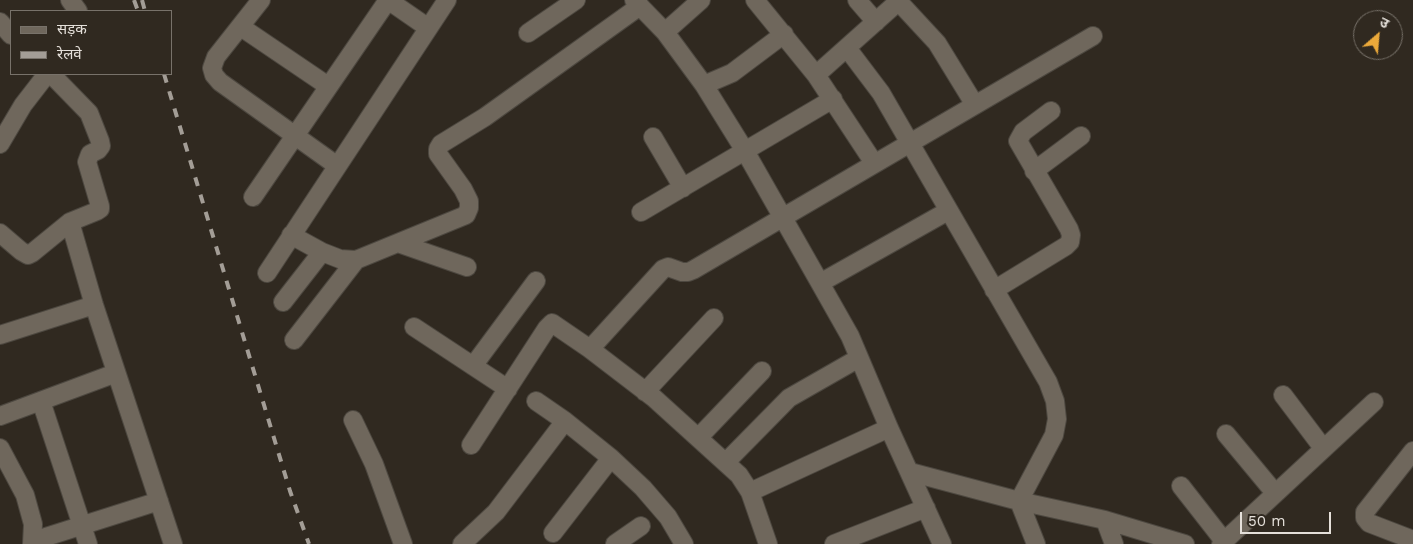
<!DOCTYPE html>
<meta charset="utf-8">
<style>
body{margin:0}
#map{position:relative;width:1413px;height:544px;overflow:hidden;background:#302920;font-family:"Work Sans","Noto Sans Devanagari",sans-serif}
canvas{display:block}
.legend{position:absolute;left:10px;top:10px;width:162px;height:65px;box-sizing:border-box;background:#302920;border:1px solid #78726a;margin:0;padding:6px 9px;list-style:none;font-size:15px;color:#e5e0da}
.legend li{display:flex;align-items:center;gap:10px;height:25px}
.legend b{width:25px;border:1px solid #78726a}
.north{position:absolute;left:1353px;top:10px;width:50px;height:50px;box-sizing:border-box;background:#302920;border:1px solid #78726a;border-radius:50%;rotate:27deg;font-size:14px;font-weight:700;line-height:20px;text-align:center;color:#e5e0da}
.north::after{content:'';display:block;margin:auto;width:18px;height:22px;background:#eba93a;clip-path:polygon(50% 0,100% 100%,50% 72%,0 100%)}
.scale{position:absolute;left:1240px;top:512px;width:91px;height:22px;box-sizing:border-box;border:2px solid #e5e0da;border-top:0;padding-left:6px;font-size:15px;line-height:18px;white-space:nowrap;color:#e5e0da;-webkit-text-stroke:4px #302920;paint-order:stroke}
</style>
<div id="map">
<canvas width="1413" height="544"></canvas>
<ul class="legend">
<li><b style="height:6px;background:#6f675c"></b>सड़क</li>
<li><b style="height:6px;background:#a39d96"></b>रेलवे</li>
</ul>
<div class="north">उ</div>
<div class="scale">50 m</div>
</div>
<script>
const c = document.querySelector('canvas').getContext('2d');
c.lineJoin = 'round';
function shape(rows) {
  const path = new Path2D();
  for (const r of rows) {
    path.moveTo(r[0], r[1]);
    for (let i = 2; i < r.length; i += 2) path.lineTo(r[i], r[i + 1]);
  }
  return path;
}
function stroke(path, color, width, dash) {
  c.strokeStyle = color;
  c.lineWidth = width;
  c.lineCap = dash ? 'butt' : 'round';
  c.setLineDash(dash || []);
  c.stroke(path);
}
const minor = shape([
 [70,0,78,11],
 [261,0,216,57,212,68,214,75,220,82,336,165],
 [388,0,427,27],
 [634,0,665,32,704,85,745,151,820,283,850,336,889,428,942,544],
 [755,0,816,75,874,163],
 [857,0,876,22],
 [898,1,937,43,975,105],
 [0,22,11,35],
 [241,27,328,86],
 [665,32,701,0],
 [528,33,576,0],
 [847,48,881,93,1048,382,1055,401,1057,419,1054,435,1019,501,1036,544],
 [816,75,900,0],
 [704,85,732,73,784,34],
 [653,137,683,188],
 [0,144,23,105,47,74],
 [1034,171,1081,136],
 [253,197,388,0],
 [641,212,833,99],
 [70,222,94,305,173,544],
 [0,233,21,251,28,255,32,253,70,222,97,211,100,209,100,206,87,162,90,154,98,150,101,146,100,141,89,113,51,74],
 [291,235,322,252,340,259,356,260,466,215,469,208,469,201,463,189,438,154,438,149,441,144,485,117,640,6],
 [398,243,467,267],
 [267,273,447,0],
 [820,283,948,211],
 [994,290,1066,246,1070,242,1071,235,1069,229,1018,141,1023,132,1051,111],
 [283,302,322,252],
 [414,327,508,389],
 [0,335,94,305],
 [294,340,356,260],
 [590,349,663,269,668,267,682,272,688,272,693,270,1093,36],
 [473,366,536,281],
 [645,392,714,318],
 [1283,395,1323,448],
 [41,401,88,544],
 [536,401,565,421,611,458,643,488,668,517,684,544],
 [0,416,116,373],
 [353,420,374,464,403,544],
 [1226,434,1275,493],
 [698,438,762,371],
 [471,445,547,328,552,323,590,349,654,398,739,475,750,492,768,544],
 [0,448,25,495,33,524,32,544],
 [1413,451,1365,512,1365,518,1369,523,1413,540],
 [726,462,789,398,859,358],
 [910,472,1019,501,1105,520,1185,544],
 [1181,486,1224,541],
 [750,492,889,428],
 [1105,520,1114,544],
 [553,533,611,458],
 [33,541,159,501],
 [462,544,496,512,565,421],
 [615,544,641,526],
 [834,544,926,508],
 [1221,544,1374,402]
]);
const rail = shape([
 [134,0,138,11],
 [142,0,145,11],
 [164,74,290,491,309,544]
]);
stroke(minor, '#4d4840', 20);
stroke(minor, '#6f675c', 18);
stroke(rail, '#a39d96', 4, [9, 9]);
</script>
